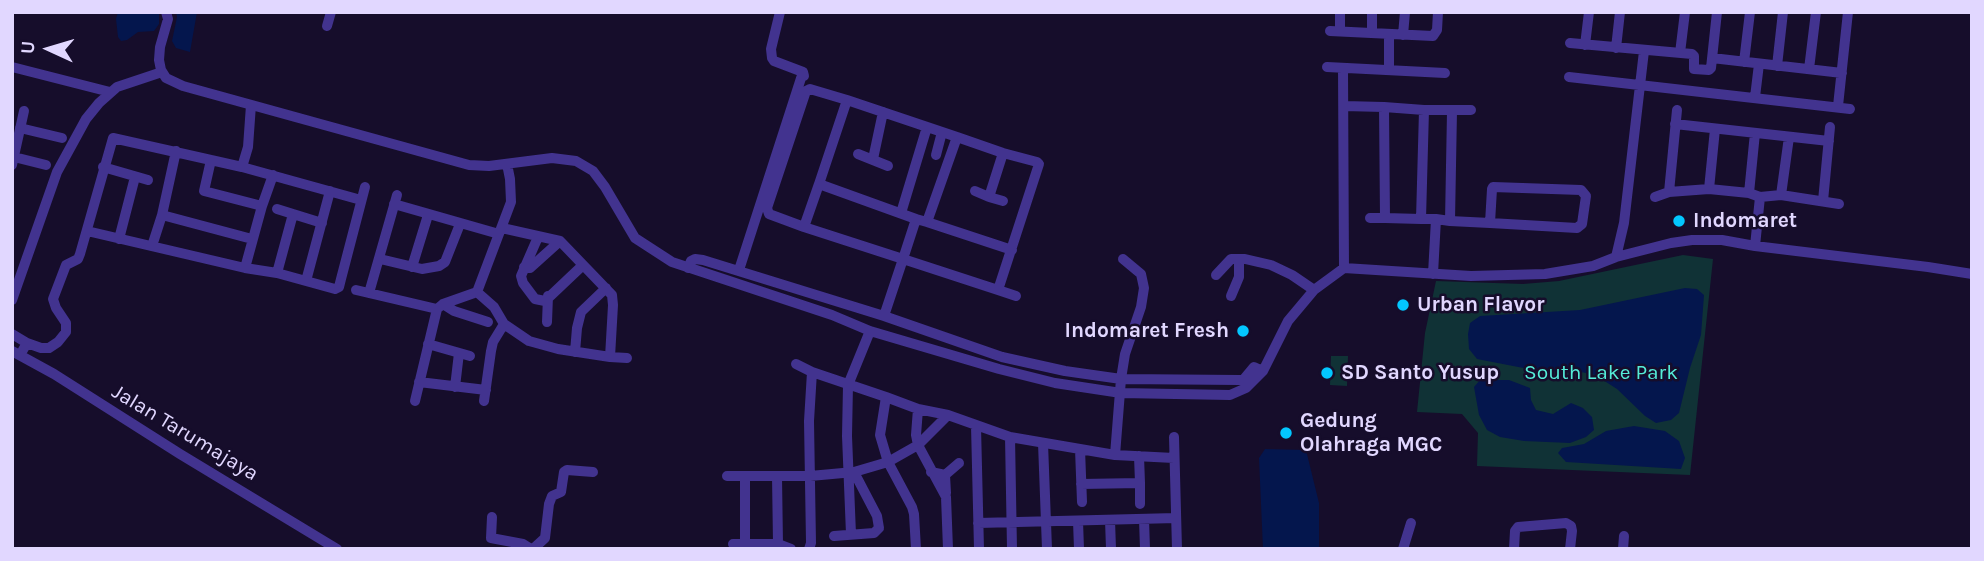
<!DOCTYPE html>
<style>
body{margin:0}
#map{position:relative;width:1984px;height:561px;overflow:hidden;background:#160d2b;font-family:Karla,sans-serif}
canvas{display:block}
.frame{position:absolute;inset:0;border:14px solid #e1d7ff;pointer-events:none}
.north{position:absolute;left:14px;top:14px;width:70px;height:70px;-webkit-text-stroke:5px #160d2b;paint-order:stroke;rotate:274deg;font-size:19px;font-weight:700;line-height:28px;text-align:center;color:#e1d7ff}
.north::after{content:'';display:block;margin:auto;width:24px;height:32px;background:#e1d7ff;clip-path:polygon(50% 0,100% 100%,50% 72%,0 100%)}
</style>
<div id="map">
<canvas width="1984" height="561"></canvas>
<div class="frame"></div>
<div class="north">U</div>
</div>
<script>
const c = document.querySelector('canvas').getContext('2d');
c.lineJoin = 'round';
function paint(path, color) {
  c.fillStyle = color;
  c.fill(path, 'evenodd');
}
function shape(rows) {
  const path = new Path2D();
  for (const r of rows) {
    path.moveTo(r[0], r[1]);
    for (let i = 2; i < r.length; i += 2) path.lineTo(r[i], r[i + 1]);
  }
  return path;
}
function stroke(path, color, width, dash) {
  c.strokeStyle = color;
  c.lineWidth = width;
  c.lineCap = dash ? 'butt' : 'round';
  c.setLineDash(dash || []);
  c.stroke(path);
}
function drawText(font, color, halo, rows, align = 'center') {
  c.font = font + ' Karla,sans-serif';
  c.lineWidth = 5;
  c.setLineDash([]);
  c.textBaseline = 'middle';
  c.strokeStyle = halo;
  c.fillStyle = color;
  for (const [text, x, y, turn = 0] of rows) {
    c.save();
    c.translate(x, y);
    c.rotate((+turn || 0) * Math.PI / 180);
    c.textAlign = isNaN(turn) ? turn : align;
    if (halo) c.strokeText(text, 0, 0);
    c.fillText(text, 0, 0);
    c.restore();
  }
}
const green = shape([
 [1683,255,1713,259,1690,475,1477,466,1478,433,1462,414,1417,412,1425,333,1436,281,1523,284,1559,281],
 [1331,356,1348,356,1347,386,1330,385]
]);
const water = shape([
 [118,12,159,12,159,24,154,31,138,32,127,40,121,41,118,37,116,19],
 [176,12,197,12,190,52,176,48,172,41,177,17],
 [1685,288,1697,289,1704,295,1701,335,1690,368,1679,413,1671,420,1656,423,1645,416,1617,389,1595,375,1572,370,1544,372,1477,359,1469,349,1468,334,1470,323,1480,316,1580,310],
 [1480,380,1509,380,1530,388,1531,400,1536,410,1553,414,1571,403,1583,408,1592,417,1594,430,1586,437,1570,443,1524,441,1500,437,1487,430,1479,415,1474,387],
 [1634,426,1665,431,1679,441,1685,458,1681,469,1566,462,1558,453,1562,448,1584,444,1606,431],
 [1265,449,1306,450,1319,503,1319,549,1263,549,1259,458]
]);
const minor = shape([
 [166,12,168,19,160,47,159,60,161,70,166,78,183,86,469,165,489,166,552,158,576,161,593,171,605,187,635,238,672,262,832,315,870,331,999,369,1055,383,1121,393,1230,395,1246,388,1263,371,1288,321,1314,290,1344,268,1471,276,1545,274,1593,266,1616,257,1671,243,1692,240,1722,240,1755,246,1928,267,1972,274],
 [780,12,771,49,772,58,774,61,803,72,804,76],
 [1340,12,1340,31],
 [1372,12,1372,33],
 [327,26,331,12],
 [1330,31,1433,36,1437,30,1438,12],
 [1403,35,1405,12],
 [1570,43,1692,54,1694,56,1694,69,1709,70,1711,68,1717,12],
 [1585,45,1589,12],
 [1616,48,1620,12],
 [1680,53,1685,12],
 [1712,58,1842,73],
 [1744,62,1750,12],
 [1777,66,1783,12],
 [12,67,110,92],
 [1327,67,1445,73],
 [1343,68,1344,268],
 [1809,69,1816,12],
 [1389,70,1389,34],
 [1569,77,1850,109],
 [1755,97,1759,64],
 [847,100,810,89,806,91,767,208,769,214,804,227,903,259,998,290,1039,164,1037,162,1003,153,957,137,927,222,916,219,903,259,884,316],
 [1344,106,1384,107,1424,110,1471,110],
 [1838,106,1848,12],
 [1424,110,1421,219,1436,219,1450,221,1490,223,1577,228,1582,224,1586,196,1581,190,1493,187,1492,189,1490,223],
 [1675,124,1829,141],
 [20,128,62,138],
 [858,154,888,166],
 [936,155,942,132],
 [14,157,46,165],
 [873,159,883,112],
 [211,160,204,191,262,206],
 [12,165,24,111],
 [103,167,148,180],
 [242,167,248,147,251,105],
 [1709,189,1715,129],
 [975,191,989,197,1003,153],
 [1669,192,1677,110],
 [1749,193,1755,133],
 [1781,195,1789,137],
 [989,197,1003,201],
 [1655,197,1669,192,1709,189,1749,193,1760,197,1781,195,1839,204],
 [1823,201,1830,127],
 [394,204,499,234],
 [277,209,293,214],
 [901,213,927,127],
 [162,215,252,239],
 [1370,218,1385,218,1384,107],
 [1385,218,1421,219],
 [916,219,819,184,847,100,957,137],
 [1450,221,1452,111],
 [927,222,1012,250],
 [804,227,819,184],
 [502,228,560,241,612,295,613,305,610,357],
 [87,231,245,268,277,273,335,289,339,287,341,279,365,187],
 [538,237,521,276,523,283,535,299,545,301,583,265],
 [119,239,135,177],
 [152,246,162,215,176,151],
 [1755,246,1760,197],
 [1616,257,1624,223,1644,51],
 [380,259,422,269,439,266,445,262,460,224],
 [412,267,428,215],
 [524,267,530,268,560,241],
 [245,268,262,206,273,175],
 [688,268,691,261,695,259,703,260,884,316,1002,357,1065,371,1121,379,1240,380,1244,379,1254,367,1263,371],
 [739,270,803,72],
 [277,273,293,214,322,223],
 [1433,274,1436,219],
 [1216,275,1231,259,1245,259,1271,265,1292,275,1314,290],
 [306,281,330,191],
 [356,290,437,309,443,304,477,292,494,307,504,324,529,341,558,349,610,357,627,358],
 [998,290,1016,296],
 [477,292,511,202,510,179,507,164],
 [369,293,397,195],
 [1231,296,1239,277,1239,259],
 [12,300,57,172,86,119,99,103,117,87,162,72],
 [443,304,454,311,488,322],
 [547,322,548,296],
 [12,334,27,343],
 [428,344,470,356],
 [12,351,54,374,180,454,337,549],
 [575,352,577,328,581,312,606,288],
 [20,355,27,343,41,348,49,348,58,342,66,332,66,323,56,308,53,299,66,265,78,259,80,254,113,138,242,167,361,200],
 [796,364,812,372,886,397,918,409,948,415,1010,437,1115,455,1174,458],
 [419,382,486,390],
 [455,387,459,353],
 [886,397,880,435,888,462,912,507,914,514,916,549],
 [415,401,437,309],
 [484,401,491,351,493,342,504,324],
 [918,409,916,435,918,445,946,497,948,549],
 [976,426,979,549],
 [1010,437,1012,549],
 [1174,437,1177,549],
 [1043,443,1047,549],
 [1080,449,1082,502],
 [1115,455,1121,379,1125,354,1141,307,1144,288,1141,274,1123,259],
 [1139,456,1140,483],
 [931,472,945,475,946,493],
 [945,475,959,463],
 [727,476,810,476,854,472,888,462,918,445,948,415],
 [745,476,745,545],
 [777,476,778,544],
 [1081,484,1140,483,1140,504],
 [492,517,491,538,523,544,531,549],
 [1144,519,1145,549],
 [1110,520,1111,549],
 [1078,521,1079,549],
 [978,523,1176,518],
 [851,534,847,436,848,385,870,331],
 [834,536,874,533,879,528,877,516,854,472],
 [733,544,778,544,791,549],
 [533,549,545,538,549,504,552,496,561,492,564,472,567,470,593,472],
 [809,549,811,543,809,421,812,372],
 [1403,549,1411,523],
 [1514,549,1515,531,1518,527,1566,523,1571,526,1572,531,1570,549],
 [1623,549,1624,536]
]);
const markers = [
 [1679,221,7,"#03c7ff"],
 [1403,305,7,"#03c7ff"],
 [1243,331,7,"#03c7ff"],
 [1327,373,7,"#03c7ff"],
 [1286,433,7,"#03c7ff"]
];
const poiNames = [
 ["Indomaret",1693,221],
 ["Urban Flavor",1417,305],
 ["Indomaret Fresh",1229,331,"right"],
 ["SD Santo Yusup",1341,373],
 ["Gedung",1300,421],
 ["Olahraga MGC",1300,445]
];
const parkNames = [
 ["South Lake Park",1601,373]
];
const streetNames = [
 ["Jalan Tarumajaya",185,433,31]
];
paint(green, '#103236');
paint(water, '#04164d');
stroke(minor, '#42338f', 10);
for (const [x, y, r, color] of markers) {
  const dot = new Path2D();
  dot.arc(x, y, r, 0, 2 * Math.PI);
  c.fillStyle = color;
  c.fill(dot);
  stroke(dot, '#160d2b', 2.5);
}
drawText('bold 21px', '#e1d7ff', '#160d2b', poiNames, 'left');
drawText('21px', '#55edd9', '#160d2b', parkNames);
drawText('21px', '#e1d7ff', '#160d2b', streetNames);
</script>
